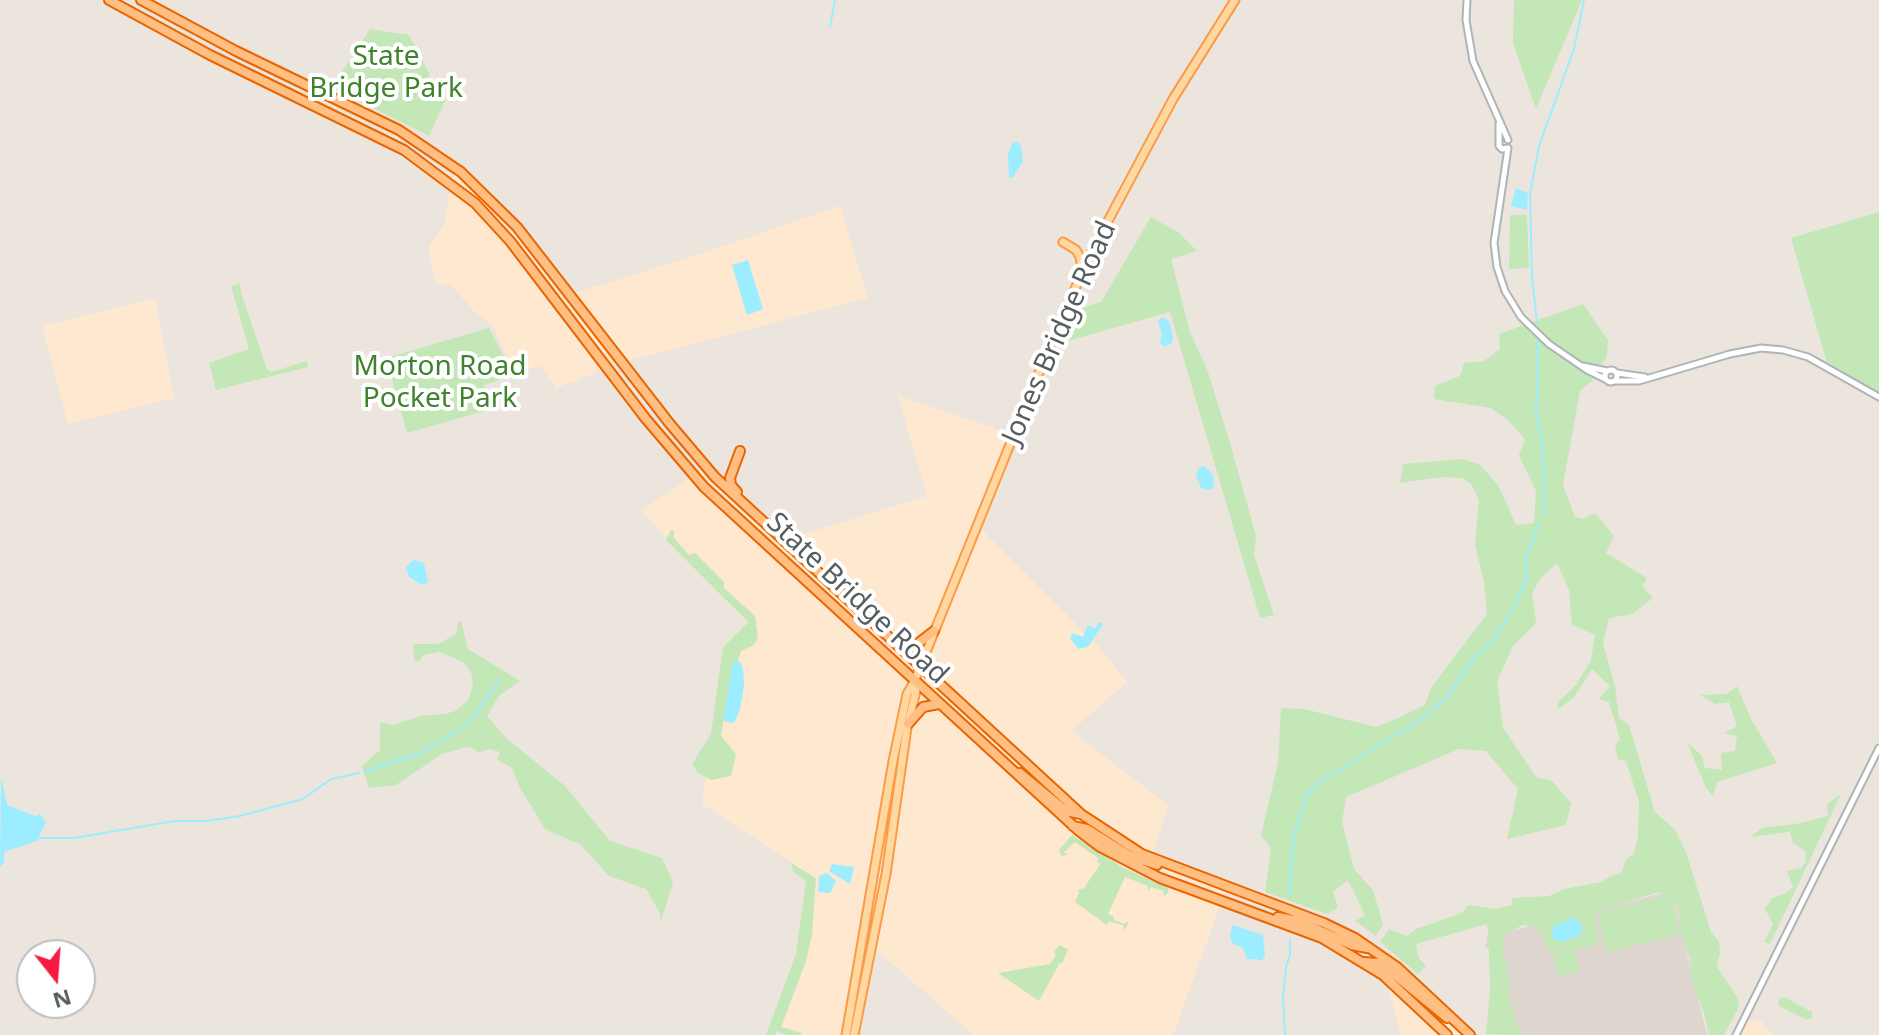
<!DOCTYPE html>
<style>
body{margin:0}
#map{position:relative;width:1879px;height:1035px;overflow:hidden;background:#ece5de;font-family:"Noto Sans",sans-serif}
canvas{display:block}
.north{position:absolute;left:16px;top:939px;width:80px;height:80px;box-sizing:border-box;background:#fff;border:2px solid #bcbfc0;border-radius:50%;rotate:163deg;font-size:22px;font-weight:700;line-height:32px;text-align:center;color:#575e61}
.north::after{content:'';display:block;margin:auto;width:28px;height:36px;background:#f61a41;clip-path:polygon(50% 0,100% 100%,50% 72%,0 100%)}
</style>
<div id="map">
<canvas width="1879" height="1035"></canvas>
<div class="north">N</div>
</div>
<script>
const c = document.querySelector('canvas').getContext('2d');
c.lineJoin = 'round';
function paint(path, color) {
  c.fillStyle = color;
  c.fill(path, 'evenodd');
}
function shape(rows) {
  const path = new Path2D();
  for (const r of rows) {
    if (r.length === 3) {
      path.moveTo(r[0] + r[2], r[1]);
      path.arc(r[0], r[1], r[2], 0, 2 * Math.PI);
      continue;
    }
    path.moveTo(r[0], r[1]);
    for (let i = 2; i < r.length; i += 2) path.lineTo(r[i], r[i + 1]);
  }
  return path;
}
function stroke(path, color, width, dash) {
  c.strokeStyle = color;
  c.lineWidth = width;
  c.lineCap = dash ? 'butt' : 'round';
  c.setLineDash(dash || []);
  c.stroke(path);
}
function drawText(font, color, halo, rows, align = 'center') {
  c.font = font + ' "Noto Sans",sans-serif';
  c.lineWidth = 8;
  c.setLineDash([]);
  c.textBaseline = 'middle';
  c.strokeStyle = halo;
  c.fillStyle = color;
  for (const [text, x, y, turn = 0] of rows) {
    c.save();
    c.translate(x, y);
    c.rotate((+turn || 0) * Math.PI / 180);
    c.textAlign = isNaN(turn) ? turn : align;
    if (halo) c.strokeText(text, 0, 0);
    c.fillText(text, 0, 0);
    c.restore();
  }
}
const commercial = shape([
 [455,165,487,193,572,294,700,254,840,206,868,298,620,363,556,388,540,365,515,375,494,328,475,312,452,286,436,284,428,249,445,221],
 [155,298,174,398,68,424,42,326],
 [898,396,1018,436,982,530,1100,648,1127,682,1071,731,1169,806,1151,857,1226,889,1173,1035,974,1035,873,947,852,1035,802,1035,802,1033,781,1027,806,961,815,878,702,804,723,646,747,622,641,511,708,466,781,541,927,496],
 [1377,945,1407,976,1465,1035,1401,1035],
 [1746,1020,1762,1021,1773,1035,1739,1035]
]);
const education = shape([
 [1672,891,1707,1035,1515,1035,1486,937]
]);
const green = shape([
 [1514,0,1582,0,1536,109,1513,43],
 [370,29,409,35,429,73,428,81,446,99,429,136,332,87],
 [1879,212,1879,393,1827,363,1791,238],
 [1510,215,1527,215,1529,268,1509,269],
 [1151,217,1178,232,1197,251,1171,259,1190,332,1208,372,1230,443,1256,536,1254,555,1274,615,1260,618,1170,312,1064,342,1082,308,1101,302],
 [240,284,242,296,267,369,271,372,307,361,308,367,216,390,209,363,249,349,231,286],
 [1583,304,1608,340,1607,356,1593,380,1580,391,1563,485,1575,517,1583,519,1595,513,1614,536,1606,553,1647,578,1642,586,1653,598,1632,614,1609,618,1603,644,1615,686,1619,718,1629,725,1655,812,1675,830,1686,852,1711,932,1719,942,1720,952,1717,967,1737,997,1739,1007,1724,1035,1709,1035,1704,1013,1692,982,1690,959,1681,933,1678,911,1672,898,1679,935,1607,952,1598,913,1668,895,1656,893,1594,912,1599,941,1594,945,1558,953,1548,951,1542,934,1535,927,1523,925,1505,934,1502,941,1510,982,1509,996,1518,1028,1523,1035,1486,1034,1490,990,1489,950,1484,944,1489,943,1487,924,1416,944,1418,957,1426,966,1418,974,1380,942,1389,929,1407,936,1416,929,1462,913,1468,905,1496,909,1512,905,1512,898,1549,896,1564,889,1601,882,1613,875,1621,874,1627,858,1634,854,1638,836,1639,802,1626,761,1618,759,1615,746,1620,739,1609,702,1599,699,1610,686,1592,669,1574,697,1557,710,1558,702,1576,685,1591,660,1595,635,1572,625,1569,590,1557,563,1540,579,1532,593,1536,623,1513,646,1497,681,1503,728,1537,778,1551,780,1571,803,1566,825,1507,839,1518,789,1486,751,1459,749,1346,797,1342,822,1354,869,1373,890,1383,924,1376,936,1355,921,1365,915,1348,880,1333,892,1338,908,1327,914,1265,892,1271,848,1261,835,1278,763,1281,708,1304,709,1376,727,1400,717,1425,705,1431,688,1487,614,1484,581,1475,545,1479,500,1471,484,1462,478,1442,477,1400,483,1403,464,1463,459,1480,465,1498,485,1516,525,1534,523,1536,491,1519,455,1525,440,1509,421,1491,408,1434,399,1435,386,1460,376,1464,363,1484,361,1500,349,1499,334],
 [489,328,514,375,484,385,492,409,407,433,386,358],
 [671,530,674,531,674,538,689,555,695,553,724,582,724,588,755,616,758,639,752,646,741,651,738,660,733,663,721,736,736,754,731,776,711,780,698,773,692,764,711,734,723,647,748,622,666,540],
 [461,621,468,649,520,681,499,696,487,716,506,738,565,786,610,841,662,858,673,882,661,921,659,911,646,889,609,876,581,845,545,829,520,788,512,768,497,760,500,752,490,749,478,753,475,749,467,747,442,754,396,785,369,788,362,766,380,750,380,722,394,725,420,716,445,714,455,711,468,701,473,685,471,672,463,662,440,652,423,655,419,661,414,661,413,644,439,644,457,633,458,622],
 [1737,686,1751,719,1777,763,1717,782,1713,796,1706,788,1687,742,1702,756,1705,768,1722,770,1721,753,1735,751,1737,736,1724,733,1737,726,1729,702,1715,704,1700,695,1727,694],
 [1841,794,1770,944,1764,942,1773,924,1765,909,1772,898,1784,894,1793,887,1787,871,1801,868,1806,861,1805,851,1793,843,1790,832,1751,837,1762,828,1801,823,1828,816,1827,804],
 [1072,835,1122,867,1168,888,1168,893,1164,896,1163,891,1151,887,1148,891,1148,886,1125,877,1108,914,1114,917,1114,920,1124,924,1127,921,1128,924,1124,931,1124,926,1109,921,1107,925,1075,902,1079,893,1078,890,1084,888,1101,863,1097,863,1098,858,1075,842,1064,852,1068,855,1061,856,1059,850],
 [791,863,816,878,812,935,806,961,781,1027,802,1033,802,1035,788,1035,776,1031,775,1035,766,1035,796,954,806,882,793,871],
 [1059,945,1068,949,1063,962,1059,964,1039,1001,998,973,1050,964,1056,955,1054,952],
 [1575,950,1580,972,1558,976,1553,955],
 [1784,997,1812,1012,1812,1018,1807,1020,1779,1006,1778,1000]
]);
const water = shape([
 [1013,142,1018,142,1021,146,1023,162,1013,177,1009,178,1008,154],
 [1516,188,1528,193,1527,210,1511,206],
 [748,260,763,309,747,315,732,265],
 [1162,317,1169,321,1173,337,1172,343,1164,347,1160,343,1162,333,1158,322],
 [1204,466,1211,472,1214,479,1213,488,1208,490,1201,488,1196,475,1199,468],
 [414,560,424,563,428,582,422,585,409,577,406,567],
 [1099,622,1103,624,1088,647,1078,649,1070,638,1073,633,1083,637,1088,625,1095,629],
 [738,660,743,668,744,685,740,710,734,723,723,721,733,663],
 [1,777,7,805,35,816,40,814,46,822,37,841,4,852,4,863,0,867],
 [832,864,854,867,850,884,829,871],
 [827,873,836,881,830,893,818,892,819,876],
 [1574,918,1583,926,1580,935,1562,942,1553,938,1551,933,1554,926],
 [1233,925,1263,935,1265,956,1262,960,1247,959,1243,948,1232,943,1230,933]
]);
const stream = shape([
 [830,27,835,0],
 [1537,322,1532,277,1530,194,1539,146,1574,49,1584,0],
 [1537,340,1538,366,1536,410,1543,448,1544,515],
 [364,772,420,753,456,732,468,724,499,681],
 [39,838,74,838,175,821,206,821,240,816,303,799,331,779,359,773],
 [1289,895,1294,835,1307,795,1317,784,1423,718,1447,697,1474,658,1493,640,1515,606,1527,577,1526,557,1539,523],
 [1285,1035,1283,997,1286,967,1290,955,1290,939]
]);
const minor = shape([
 [1467,0,1466,20,1473,61,1508,140],
 [1499,124,1499,146,1502,149,1508,148],
 [1508,148,1494,243,1497,267,1505,291,1521,317,1549,344,1587,370,1605,379],
 [1583,366,1607,371],
 [1611,376,6],
 [1617,373,1645,377],
 [1616,381,1639,381,1730,354,1761,348,1783,350,1808,357,1879,397],
 [1736,1035,1879,748]
]);
const major = shape([
 [1063,242,1076,250,1080,257,1082,269],
 [846,1035,893,761,907,694,914,682,1055,333,1093,249,1173,99,1235,0],
 [854,1035,886,874,907,728,916,691,914,682]
]);
const highway = shape([
 [109,0,210,55,404,150,475,203,510,241,646,419,704,487,1079,831,1100,847,1160,878,1322,938,1383,975,1447,1035],
 [141,0,236,51,399,130,461,172,517,227,670,424,715,477,1081,814,1142,854,1324,923,1355,938,1397,967,1470,1035],
 [737,492,731,485,730,478,740,451],
 [897,645,912,648,934,631],
 [908,724,923,707,939,704],
 [1020,773,1066,811,1080,814],
 [1073,826,1087,829,1130,856,1157,865],
 [1278,917,1298,921,1352,945,1367,948],
 [1364,962,1378,963,1385,967,1447,1018]
]);
const parkNames = [
 ["State",386,57],
 ["Bridge Park",386,89],
 ["Morton Road",440,367],
 ["Pocket Park",440,399]
];
const streetNames = [
 ["Jones Bridge Road",1060,333,-66],
 ["State Bridge Road",857,599,43]
];
paint(commercial, '#ffe8d0');
paint(education, '#ded6cf');
paint(green, '#c3e7b7');
paint(water, '#9bedff');
stroke(stream, '#9bedff', 2);
stroke(minor, '#afb4b8', 9);
stroke(major, '#fc9b47', 11);
stroke(highway, '#ea6500', 12);
stroke(minor, '#fff', 5);
stroke(major, '#ffd7a0', 7);
stroke(highway, '#ffbf82', 8);
drawText('28px', '#3f832d', '#fff', parkNames);
drawText('28px', '#575e61', '#fff', streetNames);
</script>
